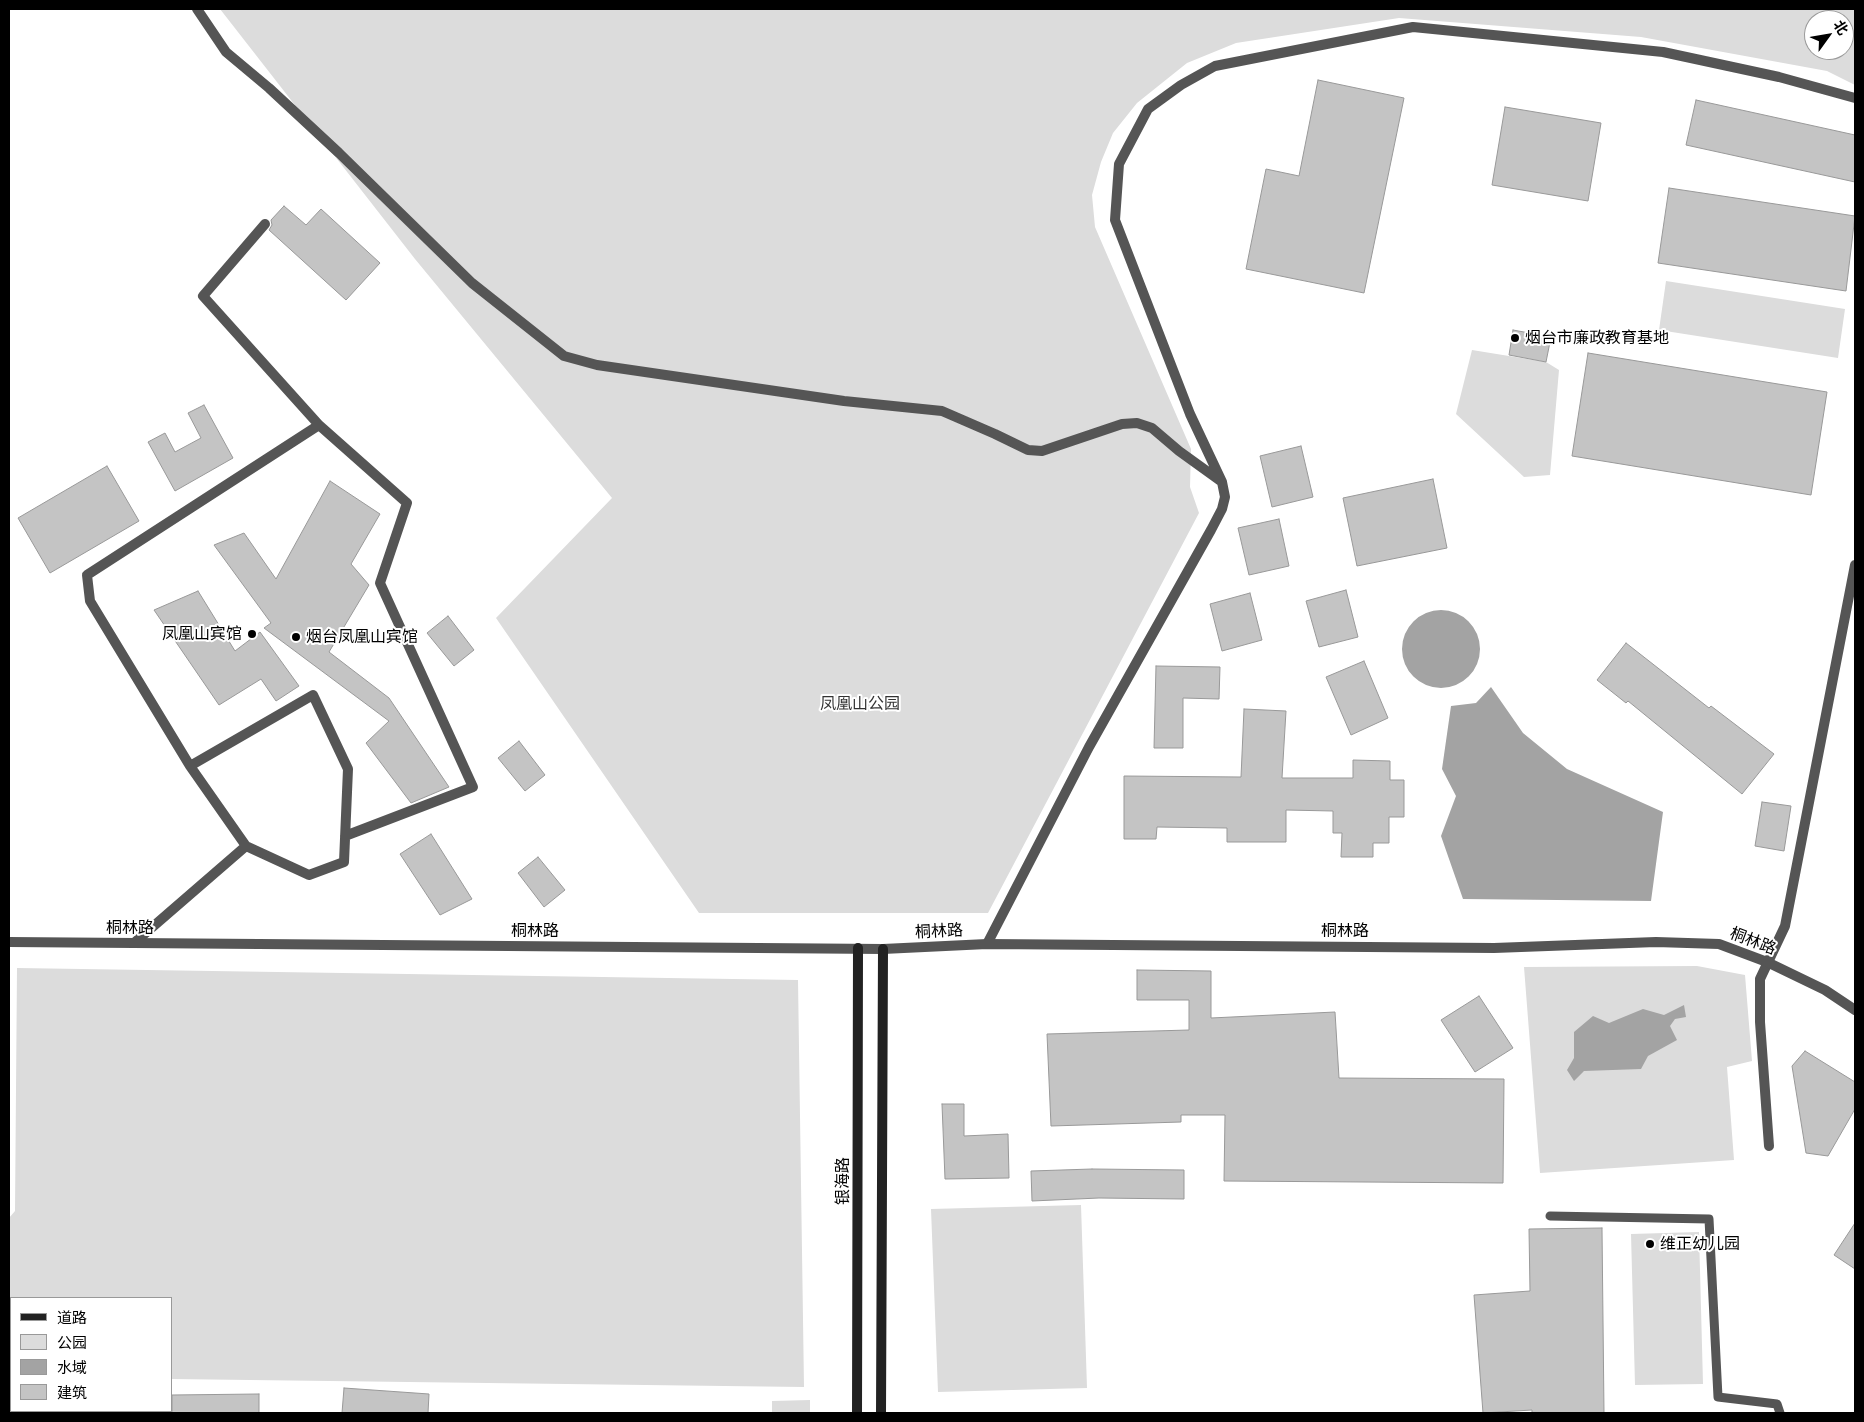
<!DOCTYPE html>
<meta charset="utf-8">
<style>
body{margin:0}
#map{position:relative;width:1864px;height:1422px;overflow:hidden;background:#fff;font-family:Barlow,"Noto Sans SC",sans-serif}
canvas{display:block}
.frame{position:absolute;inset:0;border:10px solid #000;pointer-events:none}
.legend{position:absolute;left:10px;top:1297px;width:162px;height:115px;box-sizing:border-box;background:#fff;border:1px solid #999;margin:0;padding:6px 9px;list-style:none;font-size:15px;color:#000}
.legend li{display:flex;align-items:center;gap:10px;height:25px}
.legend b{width:25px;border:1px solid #999}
.north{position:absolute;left:1804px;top:10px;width:50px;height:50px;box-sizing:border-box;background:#fff;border:1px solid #999;border-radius:50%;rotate:58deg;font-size:14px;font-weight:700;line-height:20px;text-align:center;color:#000}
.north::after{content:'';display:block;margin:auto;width:18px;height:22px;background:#000;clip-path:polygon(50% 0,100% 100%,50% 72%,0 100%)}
</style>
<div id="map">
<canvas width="1864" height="1422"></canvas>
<div class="frame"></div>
<ul class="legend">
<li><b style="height:6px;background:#222"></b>道路</li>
<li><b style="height:14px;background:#dcdcdc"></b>公园</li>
<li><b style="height:14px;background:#a3a3a3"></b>水域</li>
<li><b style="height:14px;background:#c4c4c4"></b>建筑</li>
</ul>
<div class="north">北</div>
</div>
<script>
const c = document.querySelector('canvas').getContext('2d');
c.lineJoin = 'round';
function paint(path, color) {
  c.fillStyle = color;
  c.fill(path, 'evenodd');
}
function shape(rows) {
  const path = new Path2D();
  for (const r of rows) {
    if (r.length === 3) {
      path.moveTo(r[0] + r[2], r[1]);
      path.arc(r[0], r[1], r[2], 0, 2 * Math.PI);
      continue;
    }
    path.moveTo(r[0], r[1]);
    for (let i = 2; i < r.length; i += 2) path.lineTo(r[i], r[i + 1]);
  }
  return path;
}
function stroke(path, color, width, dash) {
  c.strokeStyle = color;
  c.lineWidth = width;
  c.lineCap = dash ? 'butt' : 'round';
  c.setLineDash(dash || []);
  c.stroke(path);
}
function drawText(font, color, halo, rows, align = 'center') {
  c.font = font + ' Barlow,"Noto Sans SC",sans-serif';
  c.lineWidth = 4;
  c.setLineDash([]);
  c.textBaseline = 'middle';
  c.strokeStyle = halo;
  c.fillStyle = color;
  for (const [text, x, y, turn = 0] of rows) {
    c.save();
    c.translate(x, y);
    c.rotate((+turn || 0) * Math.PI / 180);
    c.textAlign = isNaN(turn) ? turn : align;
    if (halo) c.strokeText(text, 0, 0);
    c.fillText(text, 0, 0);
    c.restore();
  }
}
const green = shape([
 [220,9,1855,9,1855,85,1827,71,1641,37,1399,18,1236,43,1187,63,1137,103,1113,133,1101,162,1092,195,1095,227,1191,449,1190,487,1199,513,988,913,699,913,496,618,612,498,415,259],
 [1814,20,1844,20,1844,50,1814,50],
 [1666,281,1845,309,1838,358,1659,330],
 [1472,350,1546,362,1559,370,1550,475,1524,477,1456,414],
 [1697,966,1745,975,1752,1061,1727,1067,1734,1160,1540,1173,1524,967],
 [17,968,798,980,804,1387,171,1379,171,1298,11,1298,11,1364,9,1364,9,1218,15,1211],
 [1081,1205,1087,1388,938,1392,931,1209],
 [1699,1232,1703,1384,1635,1385,1631,1234],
 [810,1400,810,1413,772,1413,772,1401]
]);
const water = shape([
 [1441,649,39],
 [1491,687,1523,733,1567,769,1663,812,1651,901,1463,899,1441,836,1456,796,1442,769,1451,706,1476,703],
 [1684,1005,1686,1017,1675,1019,1670,1026,1677,1040,1648,1056,1641,1069,1584,1071,1574,1081,1567,1070,1574,1058,1574,1032,1593,1016,1609,1023,1643,1009,1664,1015]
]);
const building = shape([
 [1318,80,1404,98,1364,293,1246,269,1266,169,1299,176,1318,80],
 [1696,100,1855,135,1855,182,1686,145,1696,100],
 [1505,107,1601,123,1588,201,1492,185,1505,107],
 [1669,188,1855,216,1846,291,1658,263,1669,188],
 [284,206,306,225,321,209,380,263,346,300,269,230,272,225,271,220,284,206],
 [1513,330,1551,337,1546,362,1509,355,1513,330],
 [1588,353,1827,392,1811,495,1572,456,1588,353],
 [204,405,233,458,175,491,148,442,165,433,175,452,201,438,188,413,204,405],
 [1301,446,1313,497,1272,507,1260,456,1301,446],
 [107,466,139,521,50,573,18,518,107,466],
 [1433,479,1447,548,1357,566,1343,498,1433,479],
 [330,481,380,514,351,564,369,585,329,652,389,698,449,787,411,803,366,743,389,721,264,628,271,623,214,545,244,533,276,579,330,481],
 [1279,519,1289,566,1249,575,1238,528,1279,519],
 [1346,590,1358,637,1319,647,1306,601,1346,590],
 [198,591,235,651,260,632,299,686,276,701,261,679,219,705,154,610,198,591],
 [1250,593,1262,640,1222,651,1210,604,1250,593],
 [448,616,474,650,454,666,427,633,448,616],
 [1626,643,1709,708,1711,706,1774,754,1742,794,1628,701,1626,703,1597,680,1626,643],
 [1364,661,1388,718,1351,735,1326,677,1364,661],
 [1156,666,1220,667,1219,699,1183,698,1183,748,1154,748,1156,666],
 [1244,709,1286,711,1282,778,1353,778,1353,760,1390,761,1390,780,1404,780,1404,817,1389,817,1389,843,1373,843,1373,857,1341,857,1342,833,1333,833,1333,811,1286,810,1286,842,1227,842,1227,828,1157,827,1156,839,1124,839,1124,776,1241,777,1244,709],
 [519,741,545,775,525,791,498,758,519,741],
 [1762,802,1791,806,1784,851,1755,846,1762,802],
 [431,834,472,899,440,915,400,854,431,834],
 [538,857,565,890,544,907,518,873,538,857],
 [1137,970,1211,971,1211,1018,1335,1012,1339,1078,1504,1079,1503,1183,1224,1181,1225,1115,1181,1115,1181,1122,1051,1126,1047,1034,1189,1030,1189,1000,1137,1000,1137,970],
 [1479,996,1513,1048,1475,1072,1441,1020,1479,996],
 [1805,1051,1855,1082,1855,1109,1828,1156,1806,1153,1792,1066,1805,1051],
 [942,1104,964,1104,964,1136,1008,1134,1009,1178,945,1179,942,1104],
 [1092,1169,1184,1170,1184,1199,1099,1198,1032,1201,1031,1171,1092,1169],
 [1855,1223,1855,1269,1834,1255,1855,1223],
 [1602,1228,1604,1413,1532,1413,1532,1410,1483,1413,1474,1295,1530,1291,1529,1229,1602,1228],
 [344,1388,429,1394,428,1413,342,1413,344,1388],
 [259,1394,259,1413,172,1413,172,1395,259,1394]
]);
const service = shape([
 [1550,1216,1709,1219,1718,1397,1777,1404,1780,1413]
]);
const minor = shape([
 [197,9,226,52,269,88,339,153,472,283,564,356,597,365,844,401,942,411,995,434,1028,450,1042,451,1122,424,1137,423,1152,428,1179,451,1222,482],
 [319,425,407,503,380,583,473,787,345,836],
 [190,766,246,846],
 [134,943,246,846,309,875,344,862,348,769,313,695,190,766,90,601,87,575,319,425,203,296,265,224],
 [987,944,1089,747,1211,530,1222,509,1225,497,1222,482,1190,414,1115,220,1119,164,1148,109,1181,85,1215,66,1413,27,1663,52,1779,77,1855,98],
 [1769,1146,1760,1022,1760,979,1785,926,1855,565]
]);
const tertiary = shape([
 [9,942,883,949,987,944,1494,948,1656,942,1719,944,1767,962,1825,990,1855,1010]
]);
const secondary = shape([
 [857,1413,858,948],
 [881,1413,883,949]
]);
const markers = [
 [1515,338,5,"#000"],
 [252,634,5,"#000"],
 [296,637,5,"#000"],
 [1650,1244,5,"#000"]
];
const poiNames = [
 ["烟台市廉政教育基地",1525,338],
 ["凤凰山宾馆",242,634,"right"],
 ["烟台凤凰山宾馆",306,637],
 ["维正幼儿园",1660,1244]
];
const parkNames = [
 ["凤凰山公园",860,704]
];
const streetNames = [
 ["桐林路",130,928],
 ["桐林路",535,931],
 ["桐林路",939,931,-3],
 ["桐林路",1345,931],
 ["桐林路",1753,941,21],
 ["银海路",843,1181,-90]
];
paint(green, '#dcdcdc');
paint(water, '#a3a3a3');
paint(building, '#c4c4c4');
stroke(building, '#999', 1);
stroke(service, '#555', 9);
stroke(minor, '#555', 10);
stroke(tertiary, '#555', 10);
stroke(secondary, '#222', 10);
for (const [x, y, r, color] of markers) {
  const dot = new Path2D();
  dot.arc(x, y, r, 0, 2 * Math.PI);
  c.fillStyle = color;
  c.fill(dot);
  stroke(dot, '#fff', 2);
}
drawText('16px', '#000', '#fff', poiNames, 'left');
drawText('16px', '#333', '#fff', parkNames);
drawText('16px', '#000', '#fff', streetNames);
</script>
